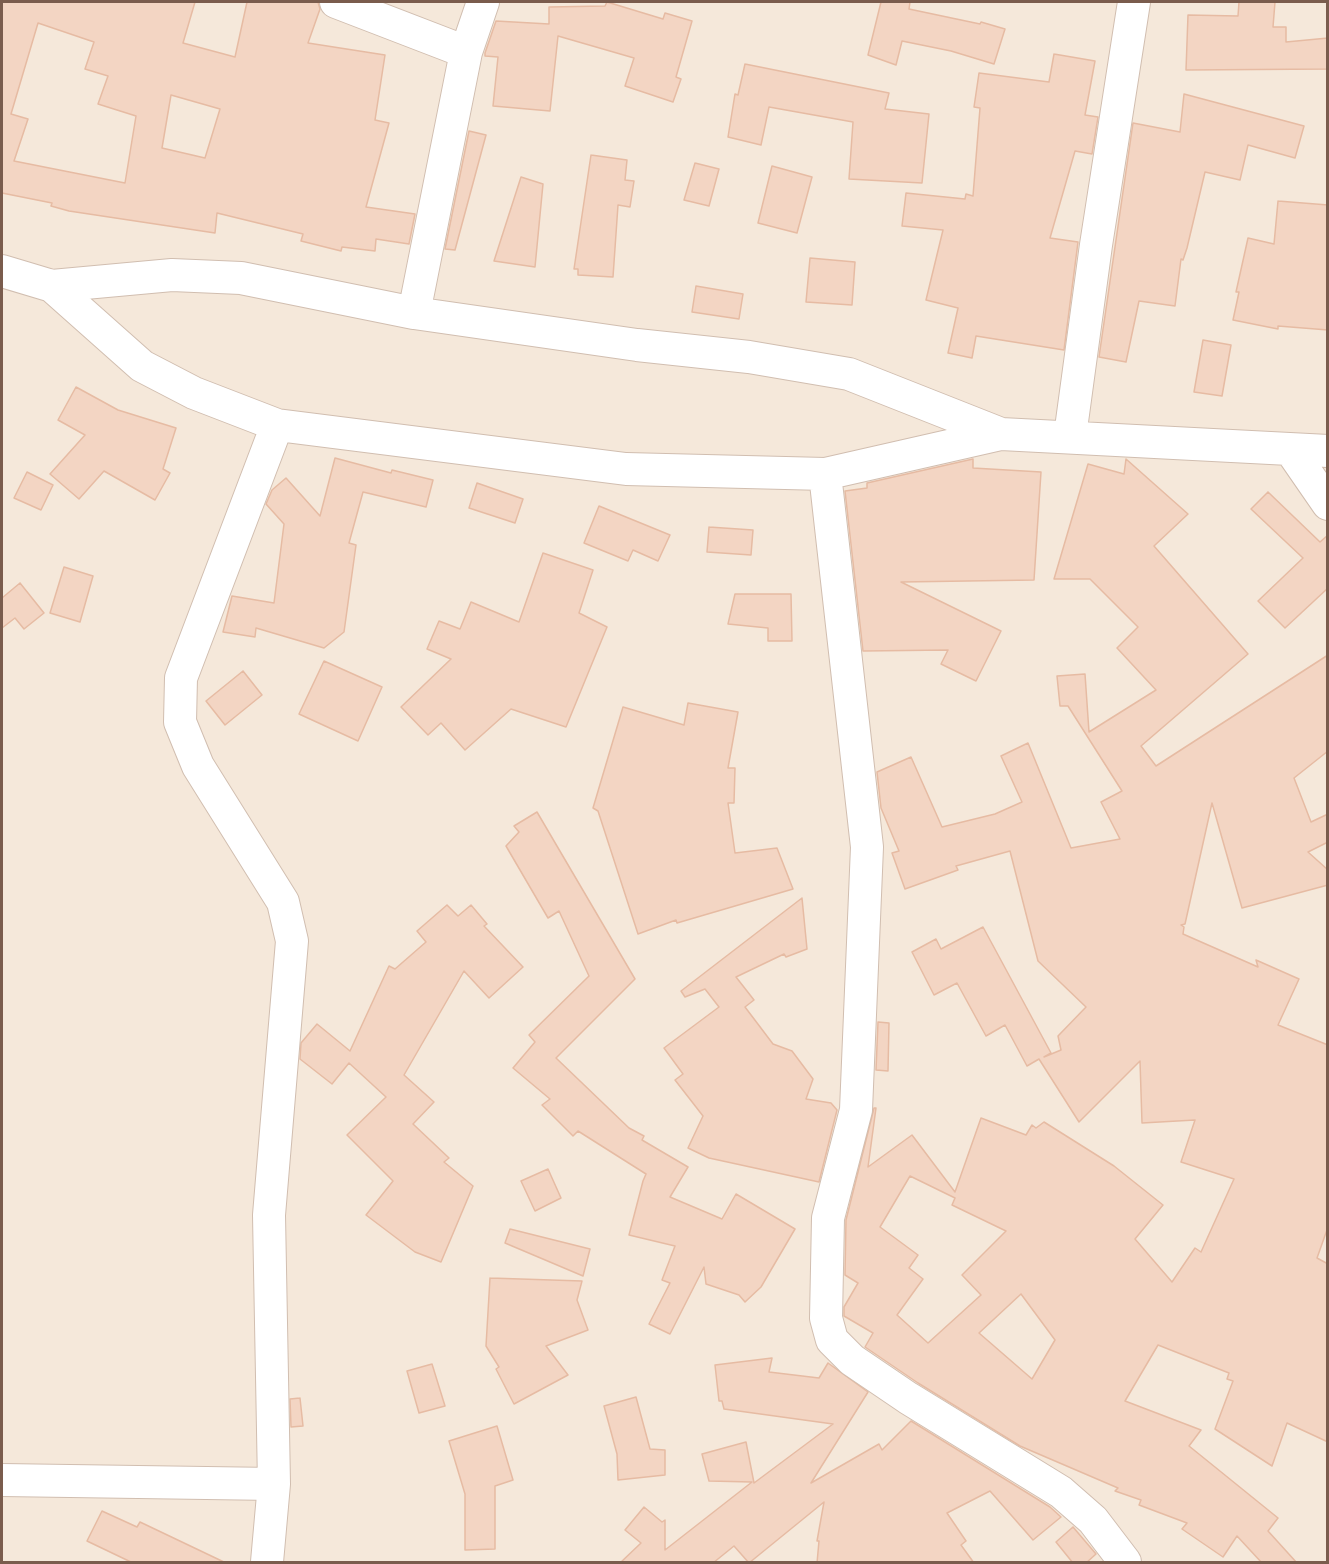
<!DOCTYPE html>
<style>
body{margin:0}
#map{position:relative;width:1329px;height:1564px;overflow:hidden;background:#fdf6ec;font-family:Inter,sans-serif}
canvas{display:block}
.frame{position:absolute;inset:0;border:3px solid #7a5c4d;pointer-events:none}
</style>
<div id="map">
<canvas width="1329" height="1564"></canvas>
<div class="frame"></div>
</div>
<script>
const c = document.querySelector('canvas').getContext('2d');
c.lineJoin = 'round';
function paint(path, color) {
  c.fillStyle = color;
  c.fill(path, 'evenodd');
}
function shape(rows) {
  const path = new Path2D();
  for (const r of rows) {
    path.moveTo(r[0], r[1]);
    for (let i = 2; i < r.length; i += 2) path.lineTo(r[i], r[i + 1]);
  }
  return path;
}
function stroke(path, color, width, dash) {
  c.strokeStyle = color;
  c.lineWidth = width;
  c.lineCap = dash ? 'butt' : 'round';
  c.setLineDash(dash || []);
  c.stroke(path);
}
const residential = shape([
 [2,2,1327,2,1327,1562,2,1562]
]);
const building = shape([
 [2,2,195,2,183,43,235,57,247,2,318,2,320,9,308,43,385,55,375,120,389,123,366,207,415,214,409,244,376,239,375,251,342,247,341,251,301,241,303,234,217,213,215,233,69,211,51,206,52,203,2,193,2,2],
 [38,23,94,42,85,69,108,76,98,104,136,116,125,183,14,161,28,119,11,114,38,23],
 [171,95,220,109,205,158,162,148,171,95],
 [607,2,663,19,665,13,692,21,676,77,681,79,673,102,625,86,634,58,558,36,550,111,493,106,498,57,485,56,485,53,496,21,549,24,549,7,605,6,607,2],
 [881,2,910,2,909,9,980,24,981,22,1005,29,994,64,951,51,902,41,896,65,868,55,881,2],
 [1239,2,1275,2,1273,27,1286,27,1286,42,1328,38,1328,69,1186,70,1188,15,1238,16,1239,2],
 [1054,54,1095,61,1085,115,1098,117,1092,154,1075,151,1050,238,1078,242,1064,350,976,336,972,358,948,353,958,308,926,300,943,230,902,226,906,193,965,199,966,194,973,196,980,108,974,107,979,73,1049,82,1054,54],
 [745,64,889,93,885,109,929,114,922,183,849,179,853,122,769,107,761,145,728,137,735,94,738,95,745,64],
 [1184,94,1304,126,1295,158,1248,145,1240,180,1205,172,1187,248,1183,260,1181,259,1175,306,1139,301,1126,362,1099,357,1133,123,1180,132,1184,94],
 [469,131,486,135,455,250,445,249,469,131],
 [591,155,627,160,625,180,634,181,630,207,618,205,613,277,578,275,578,269,574,269,591,155],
 [695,163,719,169,709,206,684,200,695,163],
 [772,166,812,177,797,233,758,223,772,166],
 [521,177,543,184,535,267,494,261,521,177],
 [1278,201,1328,205,1328,330,1278,326,1278,329,1233,320,1239,292,1236,292,1248,238,1274,244,1278,201],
 [810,258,855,262,852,305,806,302,810,258],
 [696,286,743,294,739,319,692,312,696,286],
 [1203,340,1231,345,1222,396,1194,392,1203,340],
 [76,387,118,410,176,428,163,469,170,473,155,500,104,471,79,499,50,474,85,435,58,420,76,387],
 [335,458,391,473,392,470,433,480,426,507,363,492,349,543,356,545,344,632,324,648,256,628,255,637,223,632,232,596,274,603,284,524,266,504,272,490,286,478,320,516,335,458],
 [973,459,973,468,1041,472,1034,580,901,582,1001,631,976,681,941,664,948,650,863,651,845,491,867,488,867,483,973,459],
 [1126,459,1188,514,1154,546,1248,654,1141,746,1156,766,1328,655,1328,751,1294,778,1311,822,1328,814,1328,842,1308,852,1328,870,1328,885,1242,908,1212,803,1185,924,1181,925,1184,927,1183,934,1258,967,1256,960,1299,979,1278,1025,1328,1045,1328,1227,1317,1258,1328,1264,1328,1442,1287,1423,1272,1466,1215,1429,1233,1381,1227,1379,1229,1373,1158,1345,1125,1401,1201,1430,1189,1446,1278,1518,1268,1531,1297,1563,1262,1563,1237,1536,1223,1557,1182,1529,1187,1523,1139,1505,1141,1500,1115,1491,1118,1488,1020,1446,918,1383,865,1347,873,1333,844,1316,844,1307,858,1283,845,1275,846,1220,874,1108,876,1108,868,1167,912,1135,955,1192,981,1118,1026,1135,1032,1125,1036,1128,1044,1122,1114,1166,1163,1205,1135,1239,1172,1282,1195,1248,1201,1252,1234,1179,1181,1162,1195,1120,1142,1123,1140,1061,1079,1122,1039,1059,1027,1066,1005,1025,986,1036,957,983,934,995,912,952,936,939,941,949,983,927,1051,1053,1044,1057,1061,1050,1058,1036,1086,1007,1038,961,1010,851,956,866,958,870,905,889,892,853,899,851,881,808,877,772,911,757,942,827,995,814,1022,802,1001,756,1028,743,1071,848,1120,839,1101,802,1122,791,1068,706,1060,706,1057,676,1085,674,1089,732,1156,690,1117,648,1138,627,1090,579,1054,579,1088,464,1124,474,1126,459],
 [910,1176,955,1198,952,1205,1006,1231,962,1275,981,1295,928,1343,897,1315,923,1279,909,1268,918,1255,880,1227,910,1176],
 [1021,1294,1055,1340,1032,1379,979,1333,1021,1294],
 [27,472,53,485,41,510,14,498,27,472],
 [477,483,523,499,515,523,469,508,477,483],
 [1268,492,1320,542,1328,535,1328,588,1285,628,1258,601,1303,558,1251,509,1268,492],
 [599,506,670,535,658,561,633,550,628,561,584,543,599,506],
 [709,527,753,530,751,555,707,552,709,527],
 [543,553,593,570,579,613,607,627,566,727,511,709,465,750,441,723,428,735,401,707,451,659,427,649,439,621,460,629,471,602,519,622,543,553],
 [64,567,93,576,80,622,50,613,64,567],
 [20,583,44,613,24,629,15,618,2,628,2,598,20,583],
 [735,594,791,594,792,641,768,641,768,628,728,624,735,594],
 [324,661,382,687,358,741,299,714,324,661],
 [243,671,262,695,225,725,206,701,243,671],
 [688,703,738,712,728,768,735,768,734,803,728,803,735,853,777,848,793,889,677,923,676,920,638,934,598,811,593,808,623,707,684,725,688,703],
 [537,812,635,979,556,1058,629,1128,644,1136,642,1140,688,1167,670,1197,722,1219,736,1194,795,1229,761,1287,745,1302,739,1295,706,1284,704,1267,670,1334,649,1324,670,1283,662,1280,675,1246,629,1235,643,1181,646,1174,578,1131,573,1136,542,1105,550,1099,513,1068,535,1042,529,1035,589,976,559,911,548,918,506,846,519,832,514,826,537,812],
 [802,898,807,949,786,957,784,954,736,977,754,1000,745,1007,773,1044,792,1051,813,1079,806,1099,831,1103,837,1110,819,1182,709,1158,688,1148,703,1116,675,1080,683,1074,664,1048,719,1007,705,989,685,997,681,991,802,898],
 [447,905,458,916,471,905,487,924,484,926,523,967,489,998,464,971,404,1075,434,1102,413,1124,449,1158,444,1162,473,1186,441,1262,415,1252,366,1215,393,1181,347,1135,386,1097,349,1063,332,1084,300,1059,301,1043,317,1024,350,1051,389,966,395,969,426,942,417,931,447,905],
 [878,1022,889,1023,888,1071,876,1070,878,1022],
 [548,1169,561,1198,535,1211,521,1181,548,1169],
 [510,1229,590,1249,583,1276,505,1243,510,1229],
 [490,1278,582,1281,577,1300,588,1330,546,1346,568,1375,514,1404,496,1369,499,1367,486,1346,490,1278],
 [772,1358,769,1372,819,1378,828,1363,868,1392,811,1483,879,1444,882,1450,911,1421,1050,1507,1061,1517,1033,1540,990,1491,947,1513,966,1541,961,1545,974,1563,817,1563,819,1541,817,1541,824,1502,749,1563,734,1546,713,1563,620,1563,641,1543,625,1530,644,1507,662,1522,665,1520,665,1550,752,1482,709,1481,702,1454,746,1442,754,1483,833,1424,724,1409,722,1401,719,1401,715,1365,772,1358],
 [432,1364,445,1406,419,1413,407,1371,432,1364],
 [636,1397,650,1449,665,1450,665,1475,618,1480,617,1454,604,1406,636,1397],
 [300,1398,303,1426,291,1427,290,1399,300,1398],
 [497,1426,513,1480,495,1486,495,1549,465,1550,465,1494,449,1441,497,1426],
 [102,1511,137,1527,140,1522,226,1563,133,1563,87,1541,102,1511],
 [1073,1527,1096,1554,1086,1563,1073,1563,1056,1542,1073,1527]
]);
const minor = shape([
 [336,2,466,52,414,313],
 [466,52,483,2],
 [2,271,52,286,172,275,241,278,414,313,637,345,749,357,849,374,1001,434],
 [52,286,142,366,194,393,277,425,626,469,825,474,1001,434,1328,451],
 [1070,436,1096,245,1134,2],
 [1290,449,1328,504],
 [825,474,867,847,856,1110,828,1218,826,1318,832,1340,852,1360,908,1398,1061,1492,1093,1520,1125,1562],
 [2,1480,274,1484],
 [267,1562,274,1484,269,1215,292,941,283,902,198,766,180,722,181,678,277,425]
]);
paint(residential, '#f5e8da');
paint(building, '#f3d5c3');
stroke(building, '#e6bba3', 1.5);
stroke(minor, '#d1beb0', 34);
stroke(minor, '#fff', 32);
</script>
